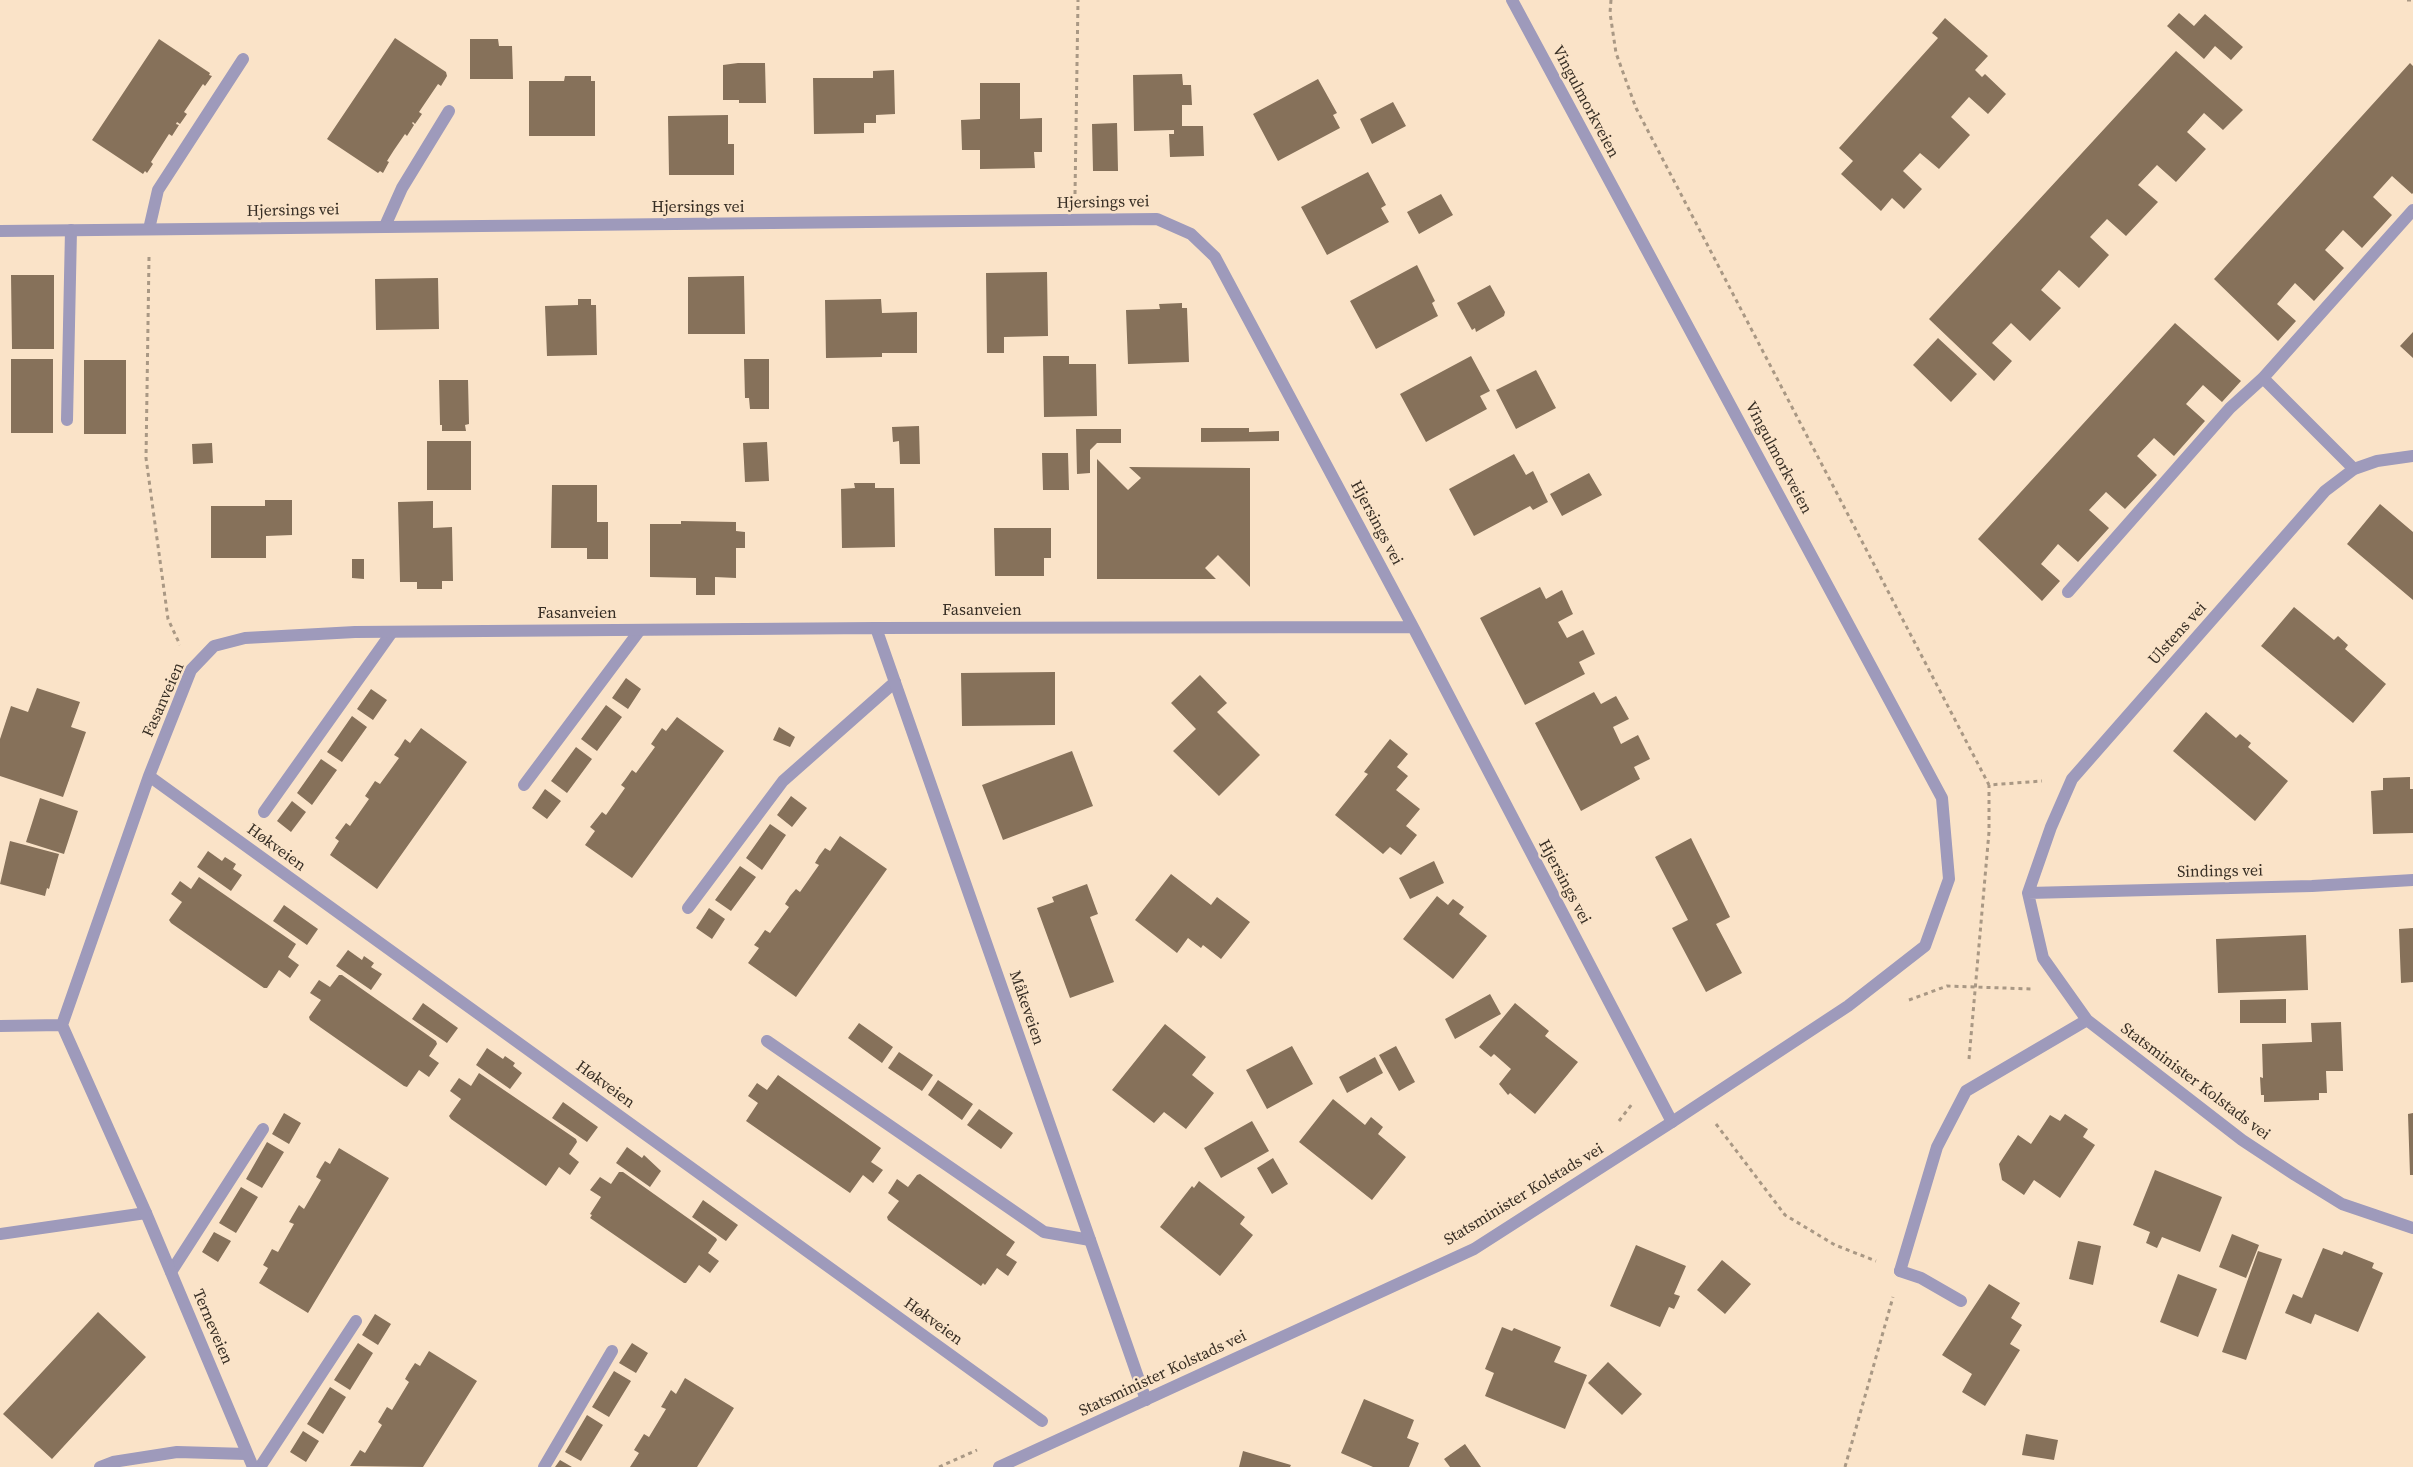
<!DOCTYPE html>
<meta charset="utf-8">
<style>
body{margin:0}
canvas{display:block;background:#fae3c8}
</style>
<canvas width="2413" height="1467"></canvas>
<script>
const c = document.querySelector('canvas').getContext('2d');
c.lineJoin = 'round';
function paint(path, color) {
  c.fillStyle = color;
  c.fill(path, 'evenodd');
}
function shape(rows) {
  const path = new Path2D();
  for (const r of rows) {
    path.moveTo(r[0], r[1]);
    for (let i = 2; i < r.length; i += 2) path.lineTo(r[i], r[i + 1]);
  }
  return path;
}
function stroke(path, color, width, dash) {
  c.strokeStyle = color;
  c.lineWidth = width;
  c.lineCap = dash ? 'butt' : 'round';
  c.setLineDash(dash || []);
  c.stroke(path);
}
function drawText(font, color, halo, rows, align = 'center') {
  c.font = font + ' "Source Serif 4",serif';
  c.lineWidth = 5;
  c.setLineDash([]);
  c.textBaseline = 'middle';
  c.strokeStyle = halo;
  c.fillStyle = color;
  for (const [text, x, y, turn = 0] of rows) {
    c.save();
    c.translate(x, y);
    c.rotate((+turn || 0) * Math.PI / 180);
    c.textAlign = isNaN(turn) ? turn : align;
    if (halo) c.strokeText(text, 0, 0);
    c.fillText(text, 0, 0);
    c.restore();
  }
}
const building = shape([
 [2179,13,2194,26,2205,14,2243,47,2231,60,2215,46,2204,59,2167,26],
 [1945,18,1988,56,1975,70,1982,77,1985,74,2006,94,1988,114,1969,97,1951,117,1970,135,1939,169,1920,153,1903,171,1922,189,1904,209,1892,198,1881,211,1841,174,1853,161,1839,148,1938,38,1932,33],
 [395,38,446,72,447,76,441,86,438,84,419,112,422,114,415,124,413,122,412,123,414,125,407,136,405,134,394,150,387,161,389,162,383,173,380,171,378,173,327,139],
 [159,39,210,73,209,75,212,76,205,86,203,84,184,112,187,114,180,124,177,122,176,124,179,125,172,136,169,134,151,162,153,164,147,173,145,171,143,174,92,140],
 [470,39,498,39,499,46,512,46,513,79,470,79],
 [2176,51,2243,110,2223,130,2204,113,2187,132,2206,149,2176,182,2157,165,2138,185,2158,202,2126,236,2107,219,2090,237,2109,255,2079,288,2059,270,2041,290,2061,308,2030,341,2011,323,1992,343,2012,361,1994,381,1929,319],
 [738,63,765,63,766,103,739,103,739,100,723,100,723,65],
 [2410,63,2413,66,2413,193,2412,194,2392,176,2373,197,2392,215,2362,248,2343,230,2325,250,2344,268,2314,301,2295,283,2277,304,2296,321,2278,341,2214,279],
 [894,70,895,114,876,115,876,123,864,123,864,133,814,134,813,78,873,78,873,71],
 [1182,74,1183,85,1191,85,1192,105,1182,105,1182,126,1203,126,1204,156,1170,157,1169,134,1174,134,1174,130,1134,131,1133,75],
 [565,76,591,76,591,81,595,81,595,136,529,136,529,81,564,81],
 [1318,79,1337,113,1333,115,1340,128,1278,161,1253,114],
 [980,83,1020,83,1020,119,1042,118,1042,152,1034,152,1035,168,980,169,980,150,962,150,961,120,980,119],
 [1393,102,1406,126,1372,144,1360,119],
 [728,115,728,144,734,144,734,175,669,175,668,116],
 [1117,123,1118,171,1093,171,1092,124],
 [1368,172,1386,205,1381,208,1389,222,1327,255,1301,207],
 [1441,194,1453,215,1419,234,1407,212],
 [1417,265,1435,301,1432,303,1438,316,1376,349,1350,301],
 [1047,272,1048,336,1004,337,1004,353,987,353,986,273],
 [11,275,54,275,54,349,12,349],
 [744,276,745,334,688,334,688,277],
 [438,278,439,329,376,330,375,279],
 [1490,285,1505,312,1504,316,1476,332,1475,328,1472,330,1457,303],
 [578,299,591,299,591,305,596,305,597,355,547,356,545,306,578,305],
 [881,299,882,313,917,312,917,353,882,353,882,357,826,358,825,300],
 [1182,303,1182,308,1187,308,1189,362,1128,364,1126,310,1160,309,1159,304],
 [2175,323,2241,381,2222,402,2203,385,2186,404,2205,421,2174,456,2154,438,2137,456,2157,475,2125,509,2106,492,2089,510,2109,528,2078,562,2058,544,2041,564,2060,581,2042,601,1978,539],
 [2413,332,2413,358,2400,346],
 [1938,338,1977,374,1951,402,1913,365],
 [1043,356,1069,356,1069,364,1096,364,1097,416,1044,417],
 [1471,356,1490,391,1480,396,1487,409,1426,442,1400,394],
 [11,359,53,359,53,433,11,433],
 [744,359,769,359,769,409,750,409,749,398,745,398],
 [84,360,126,360,126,434,84,434],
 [1536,370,1556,408,1516,429,1496,390],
 [439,380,468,380,469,424,465,425,466,431,442,431,442,425,440,425],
 [919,426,920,464,900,464,899,441,893,442,892,427],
 [1201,428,1249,428,1249,432,1279,431,1279,441,1201,442],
 [1076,429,1121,429,1121,443,1097,443,1090,450,1090,473,1077,474],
 [427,441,471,441,471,490,427,490],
 [767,442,769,481,745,482,743,443],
 [212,443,213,463,193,464,192,444],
 [1042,453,1068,453,1069,490,1043,490],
 [1514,454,1526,475,1533,471,1548,502,1533,510,1530,506,1474,536,1449,489],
 [1097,459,1128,490,1141,478,1129,467,1250,468,1250,587,1218,555,1205,568,1216,579,1097,579],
 [1589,473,1602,495,1562,516,1550,494],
 [854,483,875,483,875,488,894,488,895,547,842,548,841,489,855,488],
 [552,485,597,485,597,522,608,522,608,559,587,559,587,548,551,548],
 [265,500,292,500,292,535,266,536,266,558,211,558,211,506,265,506],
 [433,501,433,528,452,527,453,581,442,581,442,589,417,589,417,582,400,582,398,502],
 [2380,504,2413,532,2413,600,2347,544],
 [681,521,736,522,736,531,745,532,745,548,736,548,736,578,715,577,715,595,696,595,696,578,650,577,650,524,681,524],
 [994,528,1051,528,1051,558,1044,558,1044,576,995,576],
 [352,559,364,559,364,579,352,578],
 [1540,587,1546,599,1562,590,1573,614,1558,622,1567,638,1583,630,1595,654,1579,662,1585,674,1525,705,1480,618],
 [2294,607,2334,640,2338,636,2348,645,2345,649,2386,684,2353,723,2261,646],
 [1055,672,1055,725,962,726,961,673],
 [1200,675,1227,703,1217,712,1260,755,1219,796,1173,751,1196,729,1171,703],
 [626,678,641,689,628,709,612,698],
 [37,688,80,702,71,727,86,732,63,797,0,776,0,739,11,706,28,712],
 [371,689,387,700,373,720,357,709],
 [1594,692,1601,704,1616,696,1629,719,1613,727,1621,744,1638,735,1650,759,1634,767,1640,779,1581,811,1535,723],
 [606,705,622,717,597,751,581,739],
 [2206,712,2236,738,2240,734,2251,743,2248,747,2288,781,2255,821,2173,751],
 [352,716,367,727,342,762,327,752],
 [677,717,724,751,632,878,585,845,595,831,590,827,602,812,606,815,625,788,621,785,625,780,632,770,636,773,655,747,651,744,662,728,666,731],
 [779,727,795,737,790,747,773,740],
 [421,728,467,762,377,889,330,855,339,841,335,838,346,823,350,826,369,799,365,796,375,781,380,784,399,758,394,755,400,747,405,739,410,743],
 [1390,739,1408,754,1397,767,1408,776,1396,790,1420,809,1406,826,1417,835,1401,855,1390,847,1383,854,1335,815,1368,774,1364,772],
 [576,747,592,759,567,793,551,781],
 [1072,751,1093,806,1003,840,982,785],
 [321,759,337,770,312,805,297,793],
 [2410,777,2410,789,2413,789,2413,833,2373,834,2371,791,2383,790,2383,778],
 [545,789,561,801,547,819,532,808],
 [791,796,807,808,792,827,777,815],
 [40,798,78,811,64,854,26,842],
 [292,801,306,812,291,832,277,821],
 [770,824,786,835,762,870,746,858],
 [840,836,887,869,796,997,748,963,759,948,754,945,758,940,765,930,770,933,789,907,785,904,790,896,796,889,800,892,819,865,815,863,819,856,825,848,830,851],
 [1691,838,1730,917,1716,924,1742,973,1706,992,1672,928,1688,920,1655,857],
 [10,841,59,854,49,889,47,888,45,896,0,884],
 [208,851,222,861,225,857,236,864,233,869,242,875,231,891,197,867],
 [1434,861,1444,883,1410,899,1399,878],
 [740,866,756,877,731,911,715,900],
 [1171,874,1211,905,1217,897,1250,922,1221,959,1203,945,1201,948,1188,938,1177,953,1135,920],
 [199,877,296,944,288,957,299,965,290,978,279,970,267,988,264,988,171,923,169,920,182,902,171,894,180,881,191,889],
 [1087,884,1098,914,1090,917,1114,982,1070,998,1037,908,1054,902,1052,897],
 [1437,896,1448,905,1453,899,1464,907,1459,914,1487,936,1453,979,1403,939],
 [284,905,318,929,307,945,273,921],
 [709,908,725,919,712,939,696,928],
 [2413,928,2413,982,2401,983,2399,929],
 [2306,935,2308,990,2218,993,2216,939],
 [348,950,362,960,364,956,374,963,371,967,382,974,371,990,336,966],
 [339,975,342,975,436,1041,437,1044,429,1056,439,1063,429,1077,419,1070,407,1087,404,1086,310,1020,309,1017,321,1000,310,993,319,980,330,987],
 [1490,994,1501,1014,1455,1039,1445,1019],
 [2286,999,2286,1023,2240,1023,2240,1000],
 [423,1003,458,1028,447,1043,412,1019],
 [1515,1003,1549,1031,1545,1036,1578,1062,1535,1114,1510,1093,1508,1095,1499,1084,1511,1069,1494,1054,1491,1057,1479,1047],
 [2341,1022,2343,1071,2326,1071,2327,1093,2319,1093,2319,1100,2264,1102,2264,1095,2261,1095,2260,1077,2263,1078,2262,1044,2312,1042,2311,1023],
 [859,1023,893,1047,882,1063,848,1038],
 [1165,1024,1206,1057,1192,1075,1214,1093,1186,1129,1164,1112,1154,1123,1112,1090],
 [1292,1046,1313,1084,1267,1109,1246,1070],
 [1396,1046,1415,1082,1399,1091,1379,1055],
 [487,1048,503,1059,505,1056,515,1063,513,1066,522,1073,510,1089,476,1065],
 [899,1052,933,1075,922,1091,888,1068],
 [1375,1057,1383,1073,1347,1093,1339,1077],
 [479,1073,576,1139,577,1142,569,1154,579,1162,570,1175,559,1167,546,1186,451,1119,449,1116,461,1099,450,1091,459,1078,471,1086],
 [778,1075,881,1148,871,1162,883,1170,873,1183,863,1175,850,1193,746,1121,758,1103,748,1096,757,1083,767,1090],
 [938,1080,973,1104,962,1120,928,1095],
 [1333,1099,1365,1125,1371,1117,1383,1127,1378,1134,1406,1157,1372,1200,1299,1142],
 [563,1102,598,1127,587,1142,552,1118],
 [979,1109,1013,1133,1001,1149,967,1125],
 [284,1113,301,1123,289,1144,272,1134],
 [2413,1113,2413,1175,2410,1175,2408,1114],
 [2065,1114,2088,1129,2083,1137,2095,1145,2060,1198,2034,1180,2024,1195,2002,1180,1999,1164,2018,1135,2031,1144,2050,1115,2060,1121],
 [1252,1121,1269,1151,1221,1178,1204,1148],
 [267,1142,284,1152,262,1188,246,1179],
 [627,1147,642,1158,644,1155,661,1171,650,1187,616,1163],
 [339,1148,389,1178,308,1313,259,1283,268,1268,263,1265,267,1258,272,1249,278,1252,294,1224,289,1222,299,1205,304,1209,321,1180,316,1177,320,1169,325,1161,330,1164],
 [1273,1158,1288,1184,1272,1194,1257,1168],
 [2155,1170,2222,1197,2200,1252,2162,1237,2157,1248,2146,1243,2150,1232,2133,1225],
 [619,1172,623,1172,716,1238,717,1240,708,1253,719,1261,710,1273,699,1265,686,1283,684,1283,590,1218,592,1215,590,1214,601,1197,590,1190,600,1177,611,1184],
 [920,1174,1015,1242,1006,1255,1017,1262,1008,1276,997,1268,985,1285,983,1283,981,1286,888,1220,887,1217,899,1201,888,1193,897,1179,908,1187,917,1175],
 [1199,1181,1245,1217,1240,1224,1253,1235,1220,1276,1160,1227,1192,1186,1194,1188],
 [241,1187,258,1197,236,1233,219,1223],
 [703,1200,738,1225,726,1241,692,1217],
 [214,1232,231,1241,218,1262,202,1252],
 [2232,1234,2259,1245,2246,1278,2219,1267],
 [2078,1241,2101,1246,2093,1285,2069,1279],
 [1636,1245,1686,1266,1674,1294,1680,1296,1674,1309,1669,1307,1660,1327,1610,1306],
 [2323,1248,2342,1255,2344,1251,2374,1263,2372,1268,2383,1273,2358,1332,2315,1314,2311,1324,2285,1313,2293,1294,2302,1298],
 [2258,1251,2282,1259,2246,1360,2222,1352],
 [1722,1260,1751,1284,1725,1314,1697,1290],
 [2178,1274,2217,1289,2198,1337,2160,1322],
 [1989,1284,2020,1303,2011,1318,2022,1325,2010,1344,2020,1350,1985,1406,1962,1392,1972,1374,1942,1355],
 [98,1312,146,1357,52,1459,3,1414],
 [375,1314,391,1324,378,1345,362,1335],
 [1502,1327,1512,1331,1514,1328,1561,1347,1554,1362,1587,1375,1565,1429,1485,1396,1494,1373,1485,1369],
 [358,1343,373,1353,350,1390,334,1380],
 [632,1343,648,1353,636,1373,619,1363],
 [429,1351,477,1381,423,1467,350,1466,360,1450,365,1453,382,1425,378,1422,387,1407,392,1410,409,1382,405,1379,409,1372,415,1363,420,1366],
 [1608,1362,1642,1394,1622,1415,1588,1383],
 [614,1371,631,1381,609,1417,592,1407],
 [685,1378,734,1408,697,1467,630,1467,639,1453,634,1450,644,1434,649,1437,666,1409,661,1407,671,1390,676,1394],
 [330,1387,346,1397,323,1434,307,1424],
 [1364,1399,1414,1420,1407,1438,1419,1443,1409,1467,1373,1467,1341,1453],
 [587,1415,603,1425,581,1461,565,1452],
 [303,1431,319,1441,306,1462,290,1452],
 [2026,1434,2058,1440,2054,1460,2022,1455],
 [1465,1444,1481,1467,1450,1467,1444,1459],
 [1243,1451,1291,1465,1290,1467,1239,1467],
 [560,1460,572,1467,555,1467]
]);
const path = shape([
 [1611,0,1610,13,1616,53,1636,108,1989,785,2042,781],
 [2407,0,2413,0],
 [1075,194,1078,0],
 [149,257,146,458,168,619,180,645],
 [1909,1000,1947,986,2031,989],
 [1969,1059,1989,832,1989,785],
 [1619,1121,1632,1104],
 [1716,1124,1785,1215,1835,1245,1876,1261],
 [939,1467,977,1450],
 [1845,1467,1893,1297]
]);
const service = shape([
 [385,226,402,188,449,111],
 [149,229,158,190,243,59],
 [2263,378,2354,469],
 [67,420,71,230],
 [2068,592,2230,408,2263,378,2413,210],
 [524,785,640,630],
 [264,812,392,632],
 [688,908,783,781,895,682],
 [767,1041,1044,1232,1090,1240],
 [0,1234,146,1213],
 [1900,1271,1921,1278,1961,1301],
 [171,1272,263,1129],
 [100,1467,113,1462,177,1452,247,1454],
 [260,1467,356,1321],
 [544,1467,612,1351]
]);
const minor = shape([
 [0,231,1157,219,1191,234,1215,257,1413,627,1672,1122],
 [876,628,1146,1400],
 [149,776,1042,1421],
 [2028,893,2051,827,2072,779,2325,491,2354,469,2377,461,2413,456],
 [2028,893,2043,958,2087,1020,2242,1140,2295,1175,2342,1204,2413,1228],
 [2028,893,2312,886,2413,880],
 [62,1025,146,1213,253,1467],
 [0,1026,62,1025,149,776,191,670,214,646,245,638,355,632,876,628,1413,627],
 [1900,1271,1937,1147,1966,1091,2087,1020]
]);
const tertiary = shape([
 [999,1467,1474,1249,1672,1122,1848,1006,1925,946,1949,879,1942,798,1512,0]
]);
const streetNames = [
 ["Vingulmorkveien",1585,102,62],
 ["Hjersings vei",1103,203,-1],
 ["Hjersings vei",698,208],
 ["Hjersings vei",293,211,-1],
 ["Vingulmorkveien",1778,458,62],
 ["Hjersings vei",1376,523,62],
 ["Fasanveien",982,611],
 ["Fasanveien",577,614],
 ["Ulstens vei",2178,634,-48],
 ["Fasanveien",164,700,-66],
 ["Høkveien",276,848,36],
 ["Sindings vei",2220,872,-1],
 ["Hjersings vei",1564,882,62],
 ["Måkeveien",1026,1008,71],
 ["Statsminister Kolstads vei",2195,1082,37],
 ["Høkveien",605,1085,36],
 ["Statsminister Kolstads vei",1524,1195,-31],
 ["Høkveien",933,1322,36],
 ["Terneveien",212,1327,67],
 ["Statsminister Kolstads vei",1163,1374,-25]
];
paint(building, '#86715a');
stroke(path, '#a99884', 3, [4, 4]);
stroke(service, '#9e9abb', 12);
stroke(minor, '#9e9abb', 12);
stroke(tertiary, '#9e9abb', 12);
drawText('16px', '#382f25', '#fae3c8', streetNames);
</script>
